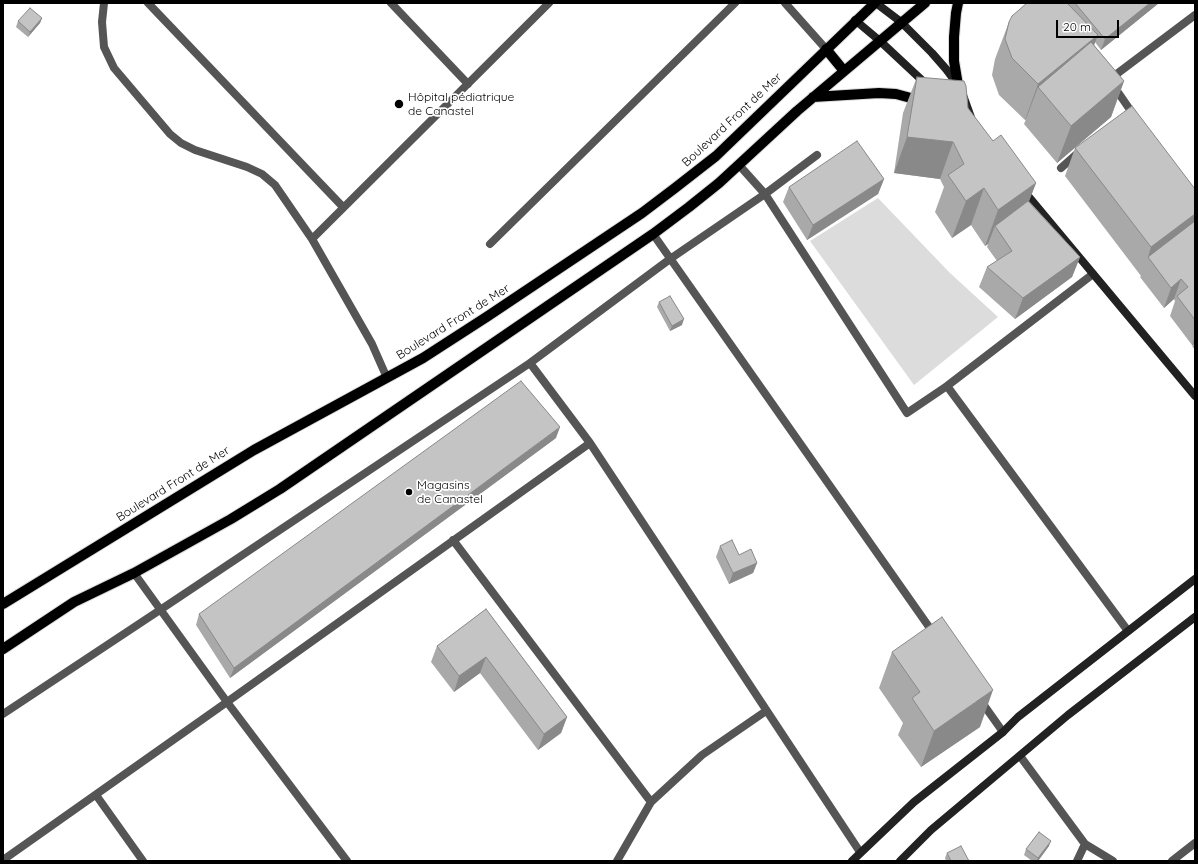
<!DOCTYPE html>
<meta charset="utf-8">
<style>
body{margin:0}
#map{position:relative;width:1198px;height:864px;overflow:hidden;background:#fff;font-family:Quicksand,sans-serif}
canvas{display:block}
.frame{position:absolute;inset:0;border:4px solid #000;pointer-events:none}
.scale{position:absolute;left:1056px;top:20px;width:63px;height:18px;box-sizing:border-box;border:2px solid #000;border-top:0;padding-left:5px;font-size:12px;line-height:14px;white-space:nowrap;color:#000;-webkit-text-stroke:3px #fff;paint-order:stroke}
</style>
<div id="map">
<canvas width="1198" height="864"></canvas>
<div class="frame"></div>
<div class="scale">20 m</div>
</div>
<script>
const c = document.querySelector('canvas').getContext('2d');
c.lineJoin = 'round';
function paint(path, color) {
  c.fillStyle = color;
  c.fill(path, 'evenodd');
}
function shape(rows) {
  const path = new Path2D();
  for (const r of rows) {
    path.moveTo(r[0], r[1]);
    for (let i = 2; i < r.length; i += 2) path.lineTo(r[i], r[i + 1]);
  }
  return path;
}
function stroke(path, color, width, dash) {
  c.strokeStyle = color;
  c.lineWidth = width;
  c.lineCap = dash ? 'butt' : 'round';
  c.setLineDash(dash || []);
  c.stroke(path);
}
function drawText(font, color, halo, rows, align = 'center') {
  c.font = font + ' Quicksand,sans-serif';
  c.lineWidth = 3.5;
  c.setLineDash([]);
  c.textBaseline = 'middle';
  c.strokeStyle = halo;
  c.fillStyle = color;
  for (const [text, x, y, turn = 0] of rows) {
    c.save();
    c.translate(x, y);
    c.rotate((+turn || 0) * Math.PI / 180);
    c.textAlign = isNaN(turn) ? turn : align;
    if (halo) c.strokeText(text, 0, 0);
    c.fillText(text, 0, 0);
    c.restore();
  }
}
const green = shape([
 [878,198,949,272,998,317,914,385,810,241]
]);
const lane = shape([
 [104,3,102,22,104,47,114,68,170,134,181,143,195,150,247,167,262,174,275,185,312,239,372,344,387,378],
 [148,3,343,207],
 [391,3,468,84],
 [785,3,826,49],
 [312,239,549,3],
 [490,244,735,3]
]);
const street = shape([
 [1110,79,1195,15],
 [1113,85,1135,117],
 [739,165,765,194,907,413,947,386,1128,631],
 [1061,168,1079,152],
 [653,234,934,634],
 [530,363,590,443,860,852],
 [947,386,1093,274],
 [453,540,651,802],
 [134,573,227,702,347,861],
 [981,701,1003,732],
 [3,714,160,610,530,363,670,259,765,194,817,155],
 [1020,756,1085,844,1113,861],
 [96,795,143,861],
 [3,860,227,702,590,443],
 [617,861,651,802,702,755,766,711],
 [1077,861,1085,844],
 [1172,861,1195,843]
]);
const secondary = shape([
 [876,3,901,22,932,53,946,69,958,85],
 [855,20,880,41,926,84],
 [963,95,972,120],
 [1024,191,1195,396],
 [852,861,914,802,1003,732,1018,717,1195,579],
 [900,861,931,830,1068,715,1195,617]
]);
const primary = shape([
 [826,49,844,71],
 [958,85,954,61,954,37,956,13,958,3],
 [813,97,879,93,896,94,922,101],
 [3,604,254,450,423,358,488,316,642,213,675,188,716,156,875,3],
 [3,649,74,602,134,573,231,519,280,489,653,234,689,207,719,183,797,111,925,3]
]);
const wall = shape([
 [1027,3,1159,3,1101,50,1095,42,1094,45,1124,81,1111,117,1057,163,1024,124,1026,119,1025,120,999,95,992,75,995,59,1009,22],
 [42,18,40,23,28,37,16,27,18,21],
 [917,77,993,141,1036,183,1029,201,1080,257,1072,277,1015,319,979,287,987,267,997,261,987,247,988,244,985,246,971,225,952,238,935,212,944,187,940,179,894,173,903,113],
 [1075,148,1195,189,1195,350,1192,346,1193,345,1192,345,1170,316,1175,301,1174,299,1164,308,1140,277,1141,276,1065,176],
 [884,179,878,194,807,240,783,202,789,187],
 [659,302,682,325,670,331,657,307],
 [556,438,230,678,196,625,199,614],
 [720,546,757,563,753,573,729,584,716,557],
 [486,609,567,717,561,733,538,750,480,673,454,692,431,662,437,646],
 [892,652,980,727,921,767,898,735,903,723,879,688],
 [1049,846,1038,861,1032,861,1024,855,1026,849],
 [947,853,969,861,946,861,945,858]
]);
const shadedWall = shape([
 [1150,3,1159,3,1101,50,1105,39],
 [42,18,40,23,28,37,30,32],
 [1098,35,1084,71,1038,87,1026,119,1025,120,1038,84],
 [1124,81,1111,117,1057,163,1071,126],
 [907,137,953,142,940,179,894,173],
 [884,179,878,194,807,240,813,225],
 [1036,183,1022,219,995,226,988,244,985,246,998,210],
 [984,188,971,225,952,238,966,201],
 [1195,214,1195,234,1148,257,1151,247],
 [1080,257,1072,277,1015,319,1023,298],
 [1181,279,1174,299,1164,308,1171,288],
 [684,319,682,325,670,331,672,326],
 [1195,336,1195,338,1193,345,1192,345],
 [560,427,556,438,230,678,234,668],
 [757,563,753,573,729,584,733,573],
 [486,657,480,673,454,692,459,676],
 [993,690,980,727,921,767,934,731],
 [567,717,561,733,538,750,544,734],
 [1051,841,1049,846,1038,861,1037,861,1038,858]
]);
const building = shape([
 [1027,3,1067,3,1098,35,1038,84,1012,58,1005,39,1009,22,1012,16,1027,3],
 [1075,3,1150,3,1105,39,1075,3],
 [30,8,42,18,30,32,18,21,30,8],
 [1091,42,1124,81,1071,126,1038,87,1091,42],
 [917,77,964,81,966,86,968,108,993,141,1001,135,1036,183,998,210,984,188,966,201,948,175,964,164,953,142,907,137,917,77],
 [1132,106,1195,189,1195,214,1151,247,1075,148,1132,106],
 [857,141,884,179,813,225,789,187,857,141],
 [1028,201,1080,257,1023,298,987,267,1012,251,995,226,1028,201],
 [1195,221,1195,320,1177,296,1188,287,1181,279,1171,288,1148,257,1195,221],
 [670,296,684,319,672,326,659,302,670,296],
 [521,381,560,427,234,668,199,614,521,381],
 [732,540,739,555,751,549,757,563,733,573,720,546,732,540],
 [486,609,567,717,544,734,486,657,459,676,437,646,486,609],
 [942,617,993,690,934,731,912,698,920,692,892,652,942,617],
 [1039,832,1051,841,1038,858,1026,849,1039,832],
 [961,846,969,861,951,861,947,853,961,846]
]);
const markers = [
 [399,104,5,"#000"],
 [409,492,4,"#000"]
];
const poiNames = [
 ["Hôpital pédiatrique",408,97],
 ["de Canastel",408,111],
 ["Magasins",417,485],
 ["de Canastel",417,499]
];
const streetNames = [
 ["Boulevard Front de Mer",732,120,-43],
 ["Boulevard Front de Mer",453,322,-32],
 ["Boulevard Front de Mer",173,484,-32]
];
paint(green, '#dcdcdc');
stroke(primary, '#dbdbdb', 12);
stroke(lane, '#555', 8);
stroke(street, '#555', 8);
stroke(secondary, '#222', 8);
stroke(primary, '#000', 10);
paint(wall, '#a9a9a9');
paint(shadedWall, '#898989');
paint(building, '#c4c4c4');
stroke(building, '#898989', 1);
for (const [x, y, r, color] of markers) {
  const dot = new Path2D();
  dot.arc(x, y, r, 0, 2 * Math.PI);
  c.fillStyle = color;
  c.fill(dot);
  stroke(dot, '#fff', 1.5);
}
drawText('12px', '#000', '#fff', poiNames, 'left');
drawText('12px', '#000', '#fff', streetNames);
</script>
